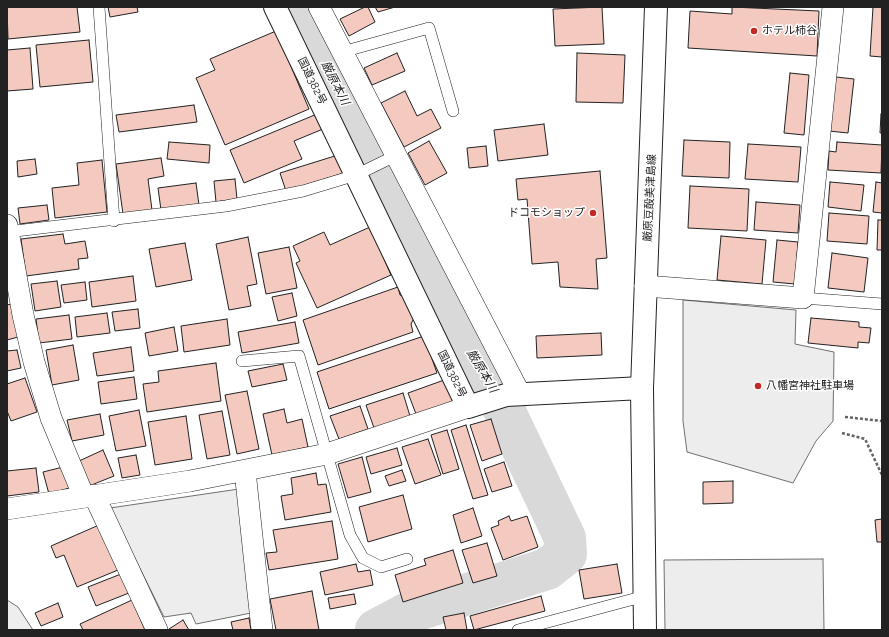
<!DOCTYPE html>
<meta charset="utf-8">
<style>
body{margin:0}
#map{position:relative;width:889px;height:637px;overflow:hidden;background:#fff;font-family:Raleway,sans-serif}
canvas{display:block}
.frame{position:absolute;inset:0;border:8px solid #222;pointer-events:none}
</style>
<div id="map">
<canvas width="889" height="637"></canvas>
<div class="frame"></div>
</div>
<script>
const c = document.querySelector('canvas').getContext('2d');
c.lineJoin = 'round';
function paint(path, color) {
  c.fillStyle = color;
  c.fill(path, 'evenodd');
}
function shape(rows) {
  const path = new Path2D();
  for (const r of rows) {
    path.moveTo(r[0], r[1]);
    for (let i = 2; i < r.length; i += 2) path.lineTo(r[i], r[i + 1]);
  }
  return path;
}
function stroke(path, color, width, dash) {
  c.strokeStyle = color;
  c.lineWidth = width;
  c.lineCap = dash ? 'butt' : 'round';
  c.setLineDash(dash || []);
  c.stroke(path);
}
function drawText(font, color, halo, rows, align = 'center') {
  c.font = font + ' Raleway,"Noto Sans JP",sans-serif';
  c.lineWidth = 3;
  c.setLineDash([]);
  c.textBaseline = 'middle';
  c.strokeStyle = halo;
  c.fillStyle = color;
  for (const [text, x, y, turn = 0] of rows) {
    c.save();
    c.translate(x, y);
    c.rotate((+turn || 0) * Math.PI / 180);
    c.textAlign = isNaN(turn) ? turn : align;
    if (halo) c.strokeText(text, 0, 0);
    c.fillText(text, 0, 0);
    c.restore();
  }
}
const green = shape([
 [7,600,18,607,33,630,7,630,7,600]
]);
const parking = shape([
 [683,300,796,310,795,344,834,352,833,421,816,441,793,483,687,452,683,421,683,300],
 [239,489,251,613,196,624,191,613,164,617,110,508,239,489],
 [823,559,824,630,665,630,664,560,823,559]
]);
const river = shape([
 [297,7,370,153,443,294,467,346,496,393,565,538,566,554,547,569,408,613,376,630]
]);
const building = shape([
 [7,7,77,7,80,32,8,39,7,7],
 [108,7,137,7,138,12,110,17,108,7],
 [365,7,368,7,375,22,349,36,340,19,365,7],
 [375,7,395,7,378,12,375,7],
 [602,7,604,44,555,46,553,9,602,7],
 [732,7,819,11,817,56,688,48,690,11,732,14,732,7],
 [873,7,882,7,882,57,870,56,873,7],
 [276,31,309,109,225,145,196,78,215,70,210,59,276,31],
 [89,40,93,82,40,87,36,45,89,40],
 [30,48,33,89,7,91,7,50,30,48],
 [397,53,405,71,372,85,364,68,397,53],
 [577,53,625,55,623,103,576,102,577,53],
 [790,73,809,75,804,135,784,133,790,73],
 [836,77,854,79,848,133,829,131,836,77],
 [405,91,417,116,431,109,441,128,404,147,381,103,405,91],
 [194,105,197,122,119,132,116,115,194,105],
 [317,114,323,129,294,141,302,159,244,183,230,150,317,114],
 [881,114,882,114,882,133,880,133,881,114],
 [544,124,548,155,498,161,494,130,544,124],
 [684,140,730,142,729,178,682,176,684,140],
 [429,141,447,173,425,185,408,153,429,141],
 [169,142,210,145,209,163,167,159,169,142],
 [837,142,882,145,881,173,828,170,829,151,836,152,837,142],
 [748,144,801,147,798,182,745,179,748,144],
 [486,146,488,166,469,168,467,148,486,146],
 [338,155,344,173,286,191,280,173,338,155],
 [161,158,164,176,148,179,152,210,123,214,116,164,161,158],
 [35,159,37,174,18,177,17,161,35,159],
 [102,160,107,212,55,218,52,188,79,185,77,163,102,160],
 [600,171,607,258,596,259,598,289,560,287,558,262,532,264,527,199,518,200,516,179,600,171],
 [235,179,237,199,216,202,214,181,235,179],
 [830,182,864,185,861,211,828,207,830,182],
 [876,182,882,183,882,213,873,212,876,182],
 [196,183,199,205,161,210,158,188,196,183],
 [690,186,749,189,747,231,688,228,690,186],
 [756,202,800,205,798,233,754,230,756,202],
 [47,205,49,220,20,224,18,208,47,205],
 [829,213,869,216,867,244,827,241,829,213],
 [878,220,882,220,882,250,877,250,878,220],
 [370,227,391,275,317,308,296,263,300,261,293,246,324,232,330,245,370,227],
 [63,234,65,244,85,241,88,258,78,259,79,269,26,276,21,239,63,234],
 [721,236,766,240,762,284,717,280,721,236],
 [248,237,257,284,247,286,251,306,229,310,216,244,248,237],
 [777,240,798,242,795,284,773,282,777,240],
 [185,243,192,280,156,287,149,249,185,243],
 [289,247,297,288,266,294,258,253,289,247],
 [832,253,868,258,864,292,828,288,832,253],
 [133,276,136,301,92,307,89,282,133,276],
 [57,281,61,307,35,311,31,284,57,281],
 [85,282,87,300,64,303,61,285,85,282],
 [398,287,400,295,407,298,414,318,411,324,413,332,318,365,303,320,398,287],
 [292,293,297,316,278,321,272,297,292,293],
 [12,304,18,337,7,340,7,305,12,304],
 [138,309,140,328,115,331,112,312,138,309],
 [107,313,110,333,77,337,75,317,107,313],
 [69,315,72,339,39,343,36,319,69,315],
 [811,318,859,322,859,327,871,328,869,343,858,342,858,348,808,343,811,318],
 [227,319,230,345,184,352,181,326,227,319],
 [295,322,299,343,242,353,238,332,295,322],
 [174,327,178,351,149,356,145,333,174,327],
 [601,333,602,355,537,358,536,336,601,333],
 [424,336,437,373,329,409,317,372,424,336],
 [73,345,79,380,52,385,46,350,73,345],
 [131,347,134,371,97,376,93,353,131,347],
 [17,350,21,368,7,371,7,351,17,350],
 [216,363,221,401,147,412,143,384,159,382,158,371,216,363],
 [283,364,287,380,252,387,248,371,283,364],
 [134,377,137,399,101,404,98,382,134,377],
 [25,378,37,412,11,421,7,411,7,384,25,378],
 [447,379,454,402,416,414,408,393,447,379],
 [247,391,259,449,237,454,225,395,247,391],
 [403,393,410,416,374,428,366,405,403,393],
 [360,406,368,429,339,439,330,416,360,406],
 [284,409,287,423,302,419,308,447,272,455,263,414,284,409],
 [139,410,146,446,116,451,109,416,139,410],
 [222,411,230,455,207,459,199,415,222,411],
 [100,414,104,435,72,441,67,420,100,414],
 [186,416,192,459,155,465,148,422,186,416],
 [491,419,502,454,482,461,470,425,491,419],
 [466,425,488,495,473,499,451,430,466,425],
 [447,430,459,469,443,474,431,435,447,430],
 [428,439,441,475,415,484,402,447,428,439],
 [397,448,402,465,371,474,366,457,397,448],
 [103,450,114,476,89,486,79,461,103,450],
 [136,455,140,475,122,478,118,458,136,455],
 [362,457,371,492,348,498,338,464,362,457],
 [504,462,512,486,492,492,484,469,504,462],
 [63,467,69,488,49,494,43,472,63,467],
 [36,468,39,492,7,496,7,471,36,468],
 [402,470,406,481,389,486,385,476,402,470],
 [316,473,318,485,326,484,331,512,285,520,281,496,293,494,291,478,316,473],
 [733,481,733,503,703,504,703,482,733,481],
 [403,495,412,529,368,542,359,507,403,495],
 [473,508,482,536,461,543,453,515,473,508],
 [509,516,511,521,527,516,538,547,503,560,491,528,499,525,498,521,509,516],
 [882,519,882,542,877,542,875,520,882,519],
 [332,521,338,559,269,570,266,553,277,552,273,530,332,521],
 [99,525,118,570,77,587,64,555,56,558,51,546,99,525],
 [487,543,497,576,473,583,462,550,487,543],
 [453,550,463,583,403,602,395,575,426,565,424,559,453,550],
 [356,564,358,572,370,570,373,585,325,595,320,572,356,564],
 [617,564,622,593,584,599,579,570,617,564],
 [121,574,129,593,96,606,88,587,121,574],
 [312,591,319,630,276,630,270,599,312,591],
 [354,594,356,604,330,609,328,598,354,594],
 [541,596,545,611,474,630,470,616,541,596],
 [132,600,145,630,83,630,80,624,132,600],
 [58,603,63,617,41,626,35,613,58,603],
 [464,613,467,630,446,630,443,617,464,613],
 [249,618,251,630,233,630,231,622,249,618],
 [183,620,189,630,170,630,169,629,183,620]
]);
const path = shape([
 [845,417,882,421],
 [842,433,865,439,882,475]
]);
const service = shape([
 [99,7,114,221],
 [342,52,429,28,453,111],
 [7,232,226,206,303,191,356,175,395,156],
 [803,298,882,304],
 [242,361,299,356,350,535,363,558,381,567,407,559],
 [518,630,645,596]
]);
const minor = shape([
 [319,7,520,394],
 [7,225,23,315,34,362,51,418,84,497],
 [645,286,803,298,833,7],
 [245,471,262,630],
 [94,495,157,630],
 [7,509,190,481,327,454,468,407]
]);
const primary = shape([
 [642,388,656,7]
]);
const trunk = shape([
 [275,7,468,407,506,395,642,388,645,630]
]);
const markers = [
 [754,31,4,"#c62828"],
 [593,213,4,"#c62828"],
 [758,386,4,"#c62828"]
];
const poiNames = [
 ["ホテル柿谷",762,31],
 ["ドコモショップ",585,213,"right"],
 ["八幡宮神社駐車場",766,386]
];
const streetNames = [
 ["国道382号",312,81,64],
 ["厳原豆酘美津島線",650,198,-87],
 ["国道382号",452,374,64]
];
const waterNames = [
 ["厳原本川",335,83,63],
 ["厳原本川",482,371,59]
];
paint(green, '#eee');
stroke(green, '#6f6f6f', 1);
paint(parking, '#ededed');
stroke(parking, '#6f6f6f', 1);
stroke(river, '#d9d9d9', 42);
paint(building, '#f3c9c0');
stroke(building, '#222', 1);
stroke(service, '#222', 12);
stroke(minor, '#222', 22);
stroke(primary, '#222', 24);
stroke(trunk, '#222', 24);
stroke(path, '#646464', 2.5, [3, 2]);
stroke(service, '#fff', 11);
stroke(minor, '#fff', 21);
stroke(primary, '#fff', 22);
stroke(trunk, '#fff', 22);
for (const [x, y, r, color] of markers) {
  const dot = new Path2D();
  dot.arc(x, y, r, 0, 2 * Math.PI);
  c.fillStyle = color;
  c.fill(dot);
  stroke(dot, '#fff', 1.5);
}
drawText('11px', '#222', '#fff', poiNames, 'left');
drawText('11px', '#222', '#fff', streetNames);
drawText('italic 12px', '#222', '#fff', waterNames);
</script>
